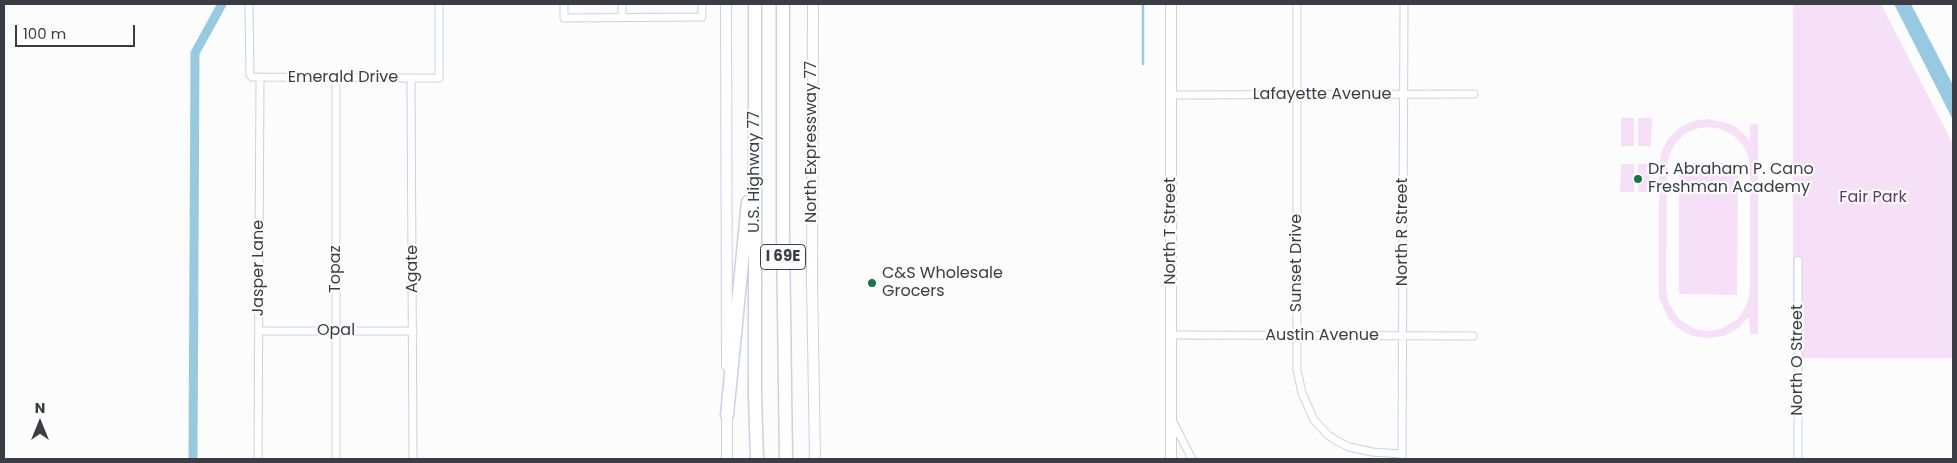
<!DOCTYPE html>
<style>
body{margin:0}
#map{position:relative;width:1957px;height:463px;overflow:hidden;background:#fcfcfc;font-family:Poppins,sans-serif}
canvas{display:block}
.frame{position:absolute;inset:0;border:5px solid #3b3d45;pointer-events:none}
.north{position:absolute;left:15px;top:398px;width:50px;height:50px;-webkit-text-stroke:4px #fcfcfc;paint-order:stroke;rotate:0deg;font-size:14px;font-weight:700;line-height:20px;text-align:center;color:#3b3d45}
.north::after{content:'';display:block;margin:auto;width:18px;height:22px;background:#3b3d45;clip-path:polygon(50% 0,100% 100%,50% 72%,0 100%)}
.scale{position:absolute;left:15px;top:25px;width:120px;height:22px;box-sizing:border-box;border:2px solid #3b3d45;border-top:0;padding-left:6px;font-size:15px;line-height:18px;white-space:nowrap;color:#3b3d45;-webkit-text-stroke:4px #fcfcfc;paint-order:stroke}
</style>
<div id="map">
<canvas width="1957" height="463"></canvas>
<div class="frame"></div>
<div class="north">N</div>
<div class="scale">100 m</div>
</div>
<script>
const c = document.querySelector('canvas').getContext('2d');
c.lineJoin = 'round';
function paint(path, color) {
  c.fillStyle = color;
  c.fill(path, 'evenodd');
}
function shape(rows) {
  const path = new Path2D();
  for (const r of rows) {
    path.moveTo(r[0], r[1]);
    for (let i = 2; i < r.length; i += 2) path.lineTo(r[i], r[i + 1]);
  }
  return path;
}
function stroke(path, color, width, dash) {
  c.strokeStyle = color;
  c.lineWidth = width;
  c.lineCap = dash ? 'butt' : 'round';
  c.setLineDash(dash || []);
  c.stroke(path);
}
function drawText(font, color, halo, rows, align = 'center') {
  c.font = font + ' Poppins,sans-serif';
  c.lineWidth = 4.5;
  c.setLineDash([]);
  c.textBaseline = 'middle';
  c.strokeStyle = halo;
  c.fillStyle = color;
  for (const [text, x, y, turn = 0] of rows) {
    c.save();
    c.translate(x, y);
    c.rotate((+turn || 0) * Math.PI / 180);
    c.textAlign = isNaN(turn) ? turn : align;
    if (halo) c.strokeText(text, 0, 0);
    c.fillText(text, 0, 0);
    c.restore();
  }
}
const green = shape([
 [1793,4,1881,4,1953,144,1953,358,1793,358],
 [1621,118,1634,118,1634,146,1621,146],
 [1638,118,1652,118,1651,146,1638,146],
 [1708,119,1731,124,1743,133,1750,141,1750,124,1758,124,1758,334,1750,334,1749,317,1737,329,1723,336,1708,338,1693,336,1679,329,1668,318,1659,297,1659,168,1661,153,1668,139,1679,128,1693,121],
 [1708,127,1721,129,1733,135,1742,144,1748,155,1750,168,1750,289,1748,302,1738,319,1721,329,1708,331,1695,329,1679,319,1668,302,1666,289,1667,168,1669,155,1675,144,1684,134,1695,129],
 [1679,163,1738,163,1737,295,1679,294],
 [1621,164,1634,164,1634,192,1620,192],
 [1638,164,1651,164,1651,192,1638,192]
]);
const water = shape([
 [1894,4,1911,4,1953,85,1953,120]
]);
const stream = shape([
 [1143,64,1143,4]
]);
const canal = shape([
 [193,459,195,53,222,4]
]);
const street = shape([
 [249,4,250,75,252,77,411,78,439,78,439,4],
 [564,4,564,18,702,17,702,4],
 [1297,4,1297,370,1302,393,1314,420,1328,435,1337,441,1349,447,1372,452,1402,454],
 [622,17,622,4],
 [411,78,413,459],
 [1171,95,1474,94],
 [259,331,413,331],
 [1171,335,1473,336],
 [1173,422,1192,459],
 [258,459,260,77],
 [336,459,336,78],
 [1402,459,1404,4],
 [1798,459,1798,260]
]);
const secondary = shape([
 [726,4,727,366],
 [813,4,812,281,815,459],
 [727,408,727,459],
 [1171,459,1171,4]
]);
const highway = shape([
 [755,4,755,395,757,459],
 [783,4,783,237,786,459],
 [727,415,748,202]
]);
const markers = [
 [1638,179,5,"#1a7448"],
 [872,283,5,"#1a7448"]
];
const shields = [
 [783,257,45]
];
const shieldNames = [
 ["I 69E",783,257]
];
const streetNames = [
 ["Emerald Drive",343,78],
 ["Lafayette Avenue",1322,95],
 ["North Expressway 77",812,142,-90],
 ["U.S. Highway 77",755,172,-90],
 ["North T Street",1171,231,-90],
 ["North R Street",1403,232,-90],
 ["Sunset Drive",1297,263,-90],
 ["Jasper Lane",259,268,-90],
 ["Topaz",336,269,-90],
 ["Agate",413,269,-90],
 ["Opal",336,331],
 ["Austin Avenue",1322,336],
 ["North O Street",1798,360,-90]
];
const poiNames = [
 ["Dr. Abraham P. Cano",1648,170],
 ["Freshman Academy",1648,188],
 ["C&S Wholesale",882,274],
 ["Grocers",882,292]
];
const parkNames = [
 ["Fair Park",1873,198]
];
paint(green, '#f6e0f8');
paint(water, '#97cae1');
stroke(stream, '#97cae1', 2.5);
stroke(canal, '#97cae1', 9);
stroke(street, '#cbd0e4', 9);
stroke(secondary, '#cbd0e4', 12);
stroke(highway, '#cbd0e4', 15);
stroke(street, '#fff', 7);
stroke(secondary, '#fff', 10);
stroke(highway, '#fff', 12);
for (const [x, y, r, color] of markers) {
  const dot = new Path2D();
  dot.arc(x, y, r, 0, 2 * Math.PI);
  c.fillStyle = color;
  c.fill(dot);
  stroke(dot, '#fcfcfc', 2);
}
for (const [x, y, w] of shields) {
  const box = new Path2D();
  box.roundRect(x - w / 2, y - 12.5, w, 25, 4);
  c.fillStyle = '#fcfcfc';
  c.fill(box);
  stroke(box, '#3b3d45', 1);
}
drawText('bold 15px', '#3b3d45', null, shieldNames);
drawText('16px', '#3b3d45', '#fcfcfc', streetNames);
drawText('16px', '#3b3d45', '#fcfcfc', poiNames, 'left');
drawText('16px', '#623868', '#fcfcfc', parkNames);
</script>
